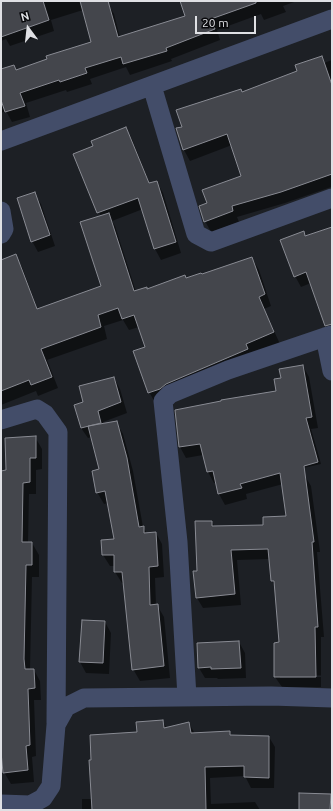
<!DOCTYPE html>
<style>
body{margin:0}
#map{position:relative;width:333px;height:811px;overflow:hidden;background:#1d2025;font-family:Ubuntu,sans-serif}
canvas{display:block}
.frame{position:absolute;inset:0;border:2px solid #dfe0e4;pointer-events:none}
.north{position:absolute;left:8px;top:8px;width:40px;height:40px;-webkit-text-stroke:3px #09090c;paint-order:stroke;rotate:345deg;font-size:11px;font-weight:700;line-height:16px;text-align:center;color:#dfe0e4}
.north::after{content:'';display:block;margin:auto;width:14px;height:18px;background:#dfe0e4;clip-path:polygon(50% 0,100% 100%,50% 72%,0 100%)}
.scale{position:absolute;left:195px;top:16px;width:61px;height:18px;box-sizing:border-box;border:2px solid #dfe0e4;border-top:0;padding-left:5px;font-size:12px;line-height:14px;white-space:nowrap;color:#dfe0e4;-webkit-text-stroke:3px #09090c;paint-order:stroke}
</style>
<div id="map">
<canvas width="333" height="811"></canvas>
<div class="frame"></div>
<div class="north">N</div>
<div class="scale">20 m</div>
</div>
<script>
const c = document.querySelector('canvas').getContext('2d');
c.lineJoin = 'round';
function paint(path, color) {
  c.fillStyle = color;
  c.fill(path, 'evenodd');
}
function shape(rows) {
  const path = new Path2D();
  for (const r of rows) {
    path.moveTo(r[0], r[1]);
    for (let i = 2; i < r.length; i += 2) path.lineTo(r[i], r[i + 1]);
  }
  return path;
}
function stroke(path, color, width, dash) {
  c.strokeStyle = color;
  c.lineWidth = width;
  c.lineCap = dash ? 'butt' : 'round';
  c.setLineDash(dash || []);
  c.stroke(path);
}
const shadow = shape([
 [1,1,104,1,108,4,114,14,120,38,187,17,181,1,297,1,283,6,286,12,264,20,261,14,217,30,220,40,171,59,172,61,130,75,126,67,90,79,92,84,67,92,66,90,26,103,30,117,12,122,6,111,1,113,1,70,16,71,92,43,83,10,51,20,54,31,10,46,6,39,1,41],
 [321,57,324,63,332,60,332,188,331,187,285,203,237,217,239,222,211,232,205,221,208,203,242,176,232,145,190,161,184,150,177,129,242,93,299,71],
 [126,128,132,139,150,184,157,182,163,193,181,253,161,260,155,249,143,209,112,221,115,226,136,292,201,276,252,258,259,270,271,306,264,309,280,344,156,404,149,392,147,348,139,327,129,330,123,320,104,326,107,339,47,360,58,388,38,396,36,391,1,405,1,261,15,256,22,267,38,310,102,287,101,217,75,154,94,146],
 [34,193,41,204,55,246,38,252,32,241],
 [332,228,332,263,321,279,301,287,295,276,303,233,306,237],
 [303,366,309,377,318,428,311,429,321,464,280,473,305,476,311,486,320,552,317,552,324,637,321,637,321,687,282,687,275,677,280,643,276,588,272,581,270,559,237,560,241,605,203,608,197,598,198,572,212,522,215,527,264,526,287,517,283,484,246,494,247,499,225,505,219,494,216,482,214,483,208,472,203,455,186,458,180,447,176,411,277,392,282,379],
 [321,675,321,677,280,678,280,676],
 [114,378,120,389,127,413,103,422,104,425,116,422,123,434,133,471,143,527,147,533,156,533,162,544,164,577,155,578,156,605,157,605,164,617,170,678,140,681,133,669,124,583,122,583,115,572,115,566,110,566,103,555,102,541,115,540,108,503,104,504,97,492,101,470,92,437,88,438,81,428,84,403],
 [35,437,42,449,42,469,36,470,36,494,29,494,28,543,32,543,39,555,39,577,32,577,30,670,34,670,40,681,41,700,34,700,36,756,32,757,34,782,11,784,4,772,1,742,1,509,7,471],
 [105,622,111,633,109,674,86,673,80,662],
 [239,642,245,653,246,678,218,679,217,678,205,678,199,668],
 [162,721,167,728,189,723,195,734,229,732,232,736,269,737,275,747,274,788,251,788,245,776,210,778,211,804,255,802,260,810,82,810,82,799,92,799,138,733],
 [330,795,332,796,332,810,300,810]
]);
const building = shape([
 [1,1,43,1,49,20,1,37,1,1],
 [80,1,108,1,118,37,185,16,180,1,256,1,256,3,211,19,215,29,166,48,167,51,123,64,121,57,85,68,87,73,60,82,59,80,20,93,25,106,5,112,1,100,1,69,14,65,16,70,47,59,46,56,91,42,80,1],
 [322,56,332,85,332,174,281,192,232,206,233,211,204,222,199,206,207,203,202,190,241,176,227,134,183,150,176,128,182,127,176,110,241,89,242,92,297,71,295,65,322,56],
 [126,127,149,183,157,181,176,242,154,249,138,198,97,213,73,154,93,146,91,141,126,127],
 [35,192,50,235,31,242,17,198,35,192],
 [109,213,134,291,147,287,147,289,185,275,186,278,201,273,202,274,252,257,265,294,259,297,274,332,246,344,248,349,166,384,160,389,148,393,133,351,145,347,134,315,122,319,118,308,98,315,101,327,41,349,52,377,31,385,29,380,1,391,1,260,16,254,37,309,101,286,80,222,109,213],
 [332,227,332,324,325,326,306,272,294,277,280,240,304,231,305,236,332,227],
 [303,365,312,417,306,418,318,462,304,466,314,542,312,542,318,627,315,627,316,677,274,677,274,643,279,642,274,581,271,581,268,549,231,550,235,594,196,598,193,571,197,571,195,521,212,521,212,526,263,525,263,517,286,516,280,473,240,484,242,488,218,494,213,471,207,472,200,444,179,447,175,410,221,401,221,400,276,391,274,379,281,378,279,369,303,365],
 [114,377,121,402,98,411,101,423,81,428,74,405,83,402,79,386,114,377],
 [117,421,127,458,139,527,144,526,144,533,156,532,158,566,149,567,150,605,158,604,164,666,132,670,122,572,114,572,114,555,102,555,101,540,114,539,105,491,96,493,92,471,99,469,88,426,117,421],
 [36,436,36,458,30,458,30,482,23,483,22,542,32,542,32,565,26,565,24,659,25,669,34,669,35,688,28,689,30,745,26,746,28,770,3,773,1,752,1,471,6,470,5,438,36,436],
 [82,620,105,621,103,663,79,662,82,620],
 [239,641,241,668,211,669,211,667,198,668,197,643,239,641],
 [163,720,164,728,189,722,191,733,230,731,230,735,269,736,269,778,244,777,244,766,205,767,206,810,92,810,89,760,91,760,90,735,137,732,136,722,163,720],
 [299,793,331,794,330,810,299,810,299,793]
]);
const street = shape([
 [152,86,196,234,211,242,332,198],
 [1,141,332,19],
 [1,211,4,229,1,234],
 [332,335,325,337,332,371],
 [1,420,37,409,45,414,58,432,56,723],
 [187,697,178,542,163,401,170,394,228,370,325,337],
 [1,804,30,805,43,798,51,786,56,725,66,707,84,698,271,696,332,698]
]);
paint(shadow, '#0007');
paint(building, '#44464c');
stroke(building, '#898b93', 1);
stroke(street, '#434d69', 19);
</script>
